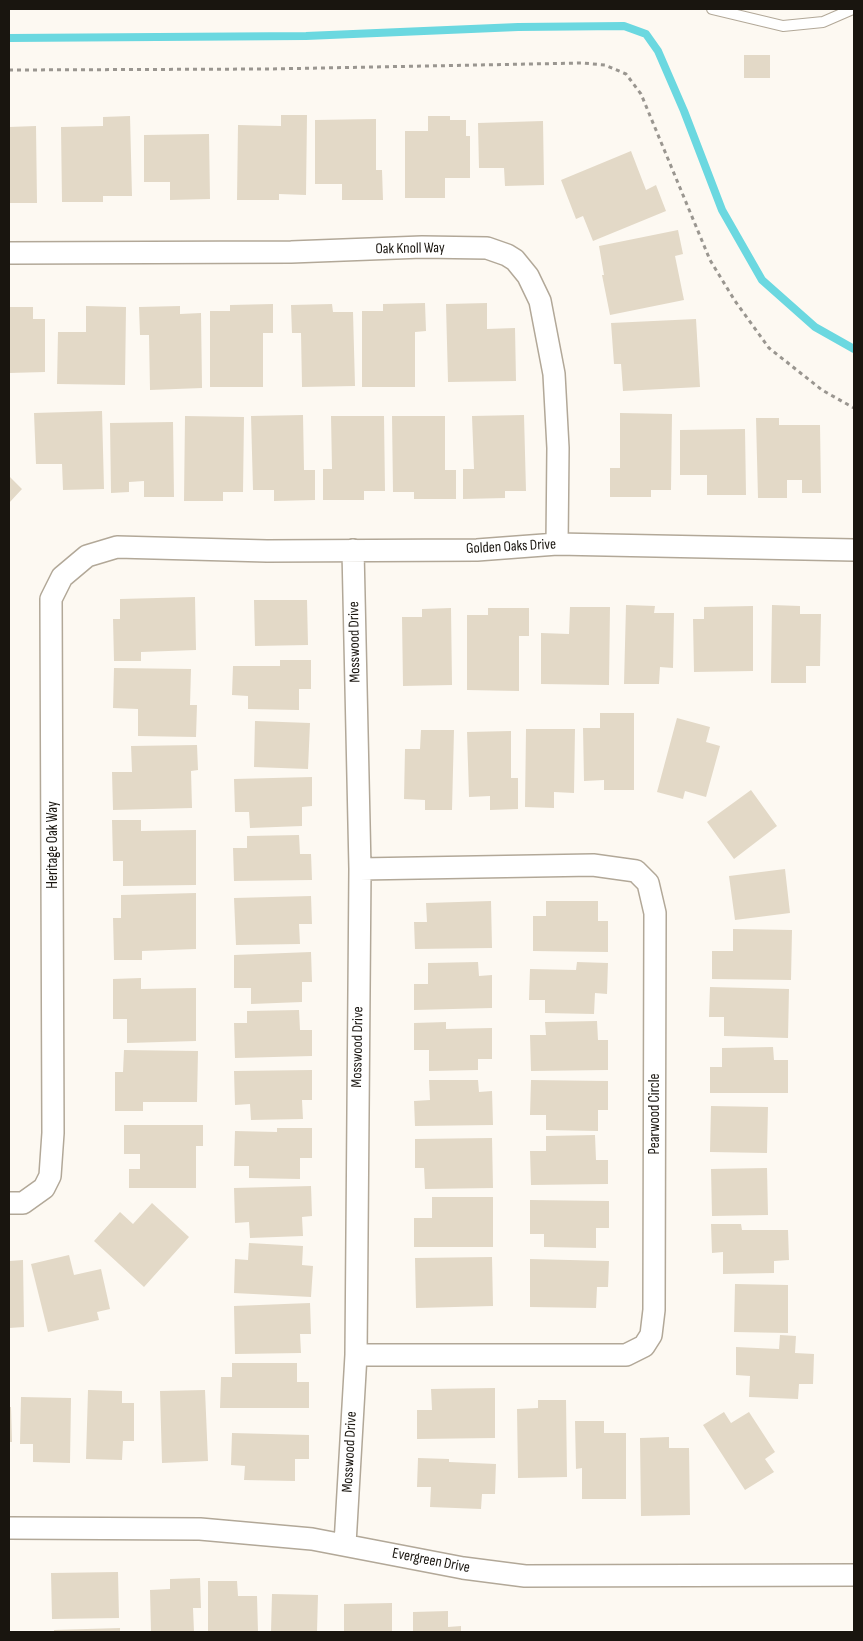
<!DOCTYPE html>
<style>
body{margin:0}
#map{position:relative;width:863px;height:1641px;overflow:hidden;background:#fdf9f2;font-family:"Sofia Sans Condensed",sans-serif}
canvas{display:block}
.frame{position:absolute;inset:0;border:10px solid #19150f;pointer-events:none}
</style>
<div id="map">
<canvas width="863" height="1641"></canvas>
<div class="frame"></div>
</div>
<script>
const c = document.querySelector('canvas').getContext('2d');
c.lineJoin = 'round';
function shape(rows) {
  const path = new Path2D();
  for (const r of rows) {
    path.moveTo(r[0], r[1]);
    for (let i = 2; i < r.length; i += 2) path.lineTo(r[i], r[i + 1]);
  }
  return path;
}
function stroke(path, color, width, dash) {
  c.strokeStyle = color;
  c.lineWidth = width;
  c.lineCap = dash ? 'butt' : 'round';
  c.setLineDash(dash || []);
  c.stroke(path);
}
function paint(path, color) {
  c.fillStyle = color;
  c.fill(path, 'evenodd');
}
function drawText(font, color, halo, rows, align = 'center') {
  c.font = font + ' "Sofia Sans Condensed",sans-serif';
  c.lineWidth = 4;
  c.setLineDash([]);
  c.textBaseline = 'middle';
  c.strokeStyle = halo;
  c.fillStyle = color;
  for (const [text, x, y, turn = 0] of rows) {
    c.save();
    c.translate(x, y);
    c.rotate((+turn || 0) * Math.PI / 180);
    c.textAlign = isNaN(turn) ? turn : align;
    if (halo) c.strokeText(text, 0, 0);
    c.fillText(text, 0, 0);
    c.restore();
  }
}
const stream = shape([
 [9,38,306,36,518,27,624,26,646,34,658,51,684,111,722,210,762,280,815,327,854,349]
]);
const building = shape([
 [744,55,770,55,770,78,744,78],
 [281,115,307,115,306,195,279,194,279,200,237,200,238,125,281,126],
 [130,116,132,196,103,196,103,202,62,202,61,127,103,126,103,117],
 [428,116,450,116,450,120,466,120,466,136,470,136,470,178,445,178,445,198,405,198,405,131,428,131],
 [376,119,376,170,382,170,383,200,342,200,342,184,315,184,315,120],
 [543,121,544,185,505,186,504,168,479,168,478,123],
 [36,126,37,203,9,203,9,127],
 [209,134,210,199,170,200,170,182,144,182,144,135],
 [631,151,646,190,656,185,666,211,593,241,583,216,576,219,561,180],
 [678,230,683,254,675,256,684,300,610,315,602,275,604,275,599,246],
 [425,303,426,331,415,332,415,387,362,387,362,311,383,311,383,304],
 [487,303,487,329,515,328,516,381,448,382,446,304],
 [273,304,273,333,263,333,263,387,210,387,210,311,230,311,230,305],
 [332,304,333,312,353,312,355,386,302,387,301,333,292,333,291,305],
 [86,306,126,307,125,385,57,384,58,332,86,332],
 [180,306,180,314,201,313,202,388,150,390,149,335,140,335,139,307],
 [9,307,33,307,33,319,45,319,45,372,9,373],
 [696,319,700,387,623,391,621,364,614,364,611,323],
 [102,411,104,489,63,490,62,464,36,464,34,413],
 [620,413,672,414,671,490,651,490,651,497,610,497,610,468,620,468],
 [303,415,304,470,315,470,315,500,274,501,274,490,253,490,251,416],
 [524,415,526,491,505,491,505,498,463,499,463,469,474,469,472,416],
 [185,416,244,417,243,492,223,492,223,501,184,501],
 [331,416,384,416,385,491,364,491,364,500,323,500,323,469,332,469],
 [392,416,445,416,445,470,456,470,456,499,414,499,414,492,393,492],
 [756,418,779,418,779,425,820,425,821,493,802,493,802,480,787,480,787,498,758,498],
 [173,422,174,497,144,497,144,481,129,482,129,492,111,493,110,423],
 [745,429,746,495,707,495,707,475,680,475,680,430],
 [9,476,22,489,9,503],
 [195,597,196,650,141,652,141,661,114,661,113,619,120,619,120,599],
 [254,600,307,600,308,645,255,646],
 [626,605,655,606,654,613,674,613,673,668,660,667,659,684,624,684],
 [772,605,800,606,800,614,821,614,820,666,806,666,806,683,771,683],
 [753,606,753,671,694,672,693,619,704,619,704,607],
 [570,607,610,607,609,685,541,684,541,633,569,634],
 [451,608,452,685,403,686,402,617,422,617,422,609],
 [488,608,529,608,529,636,519,636,519,691,467,690,467,615,488,615],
 [280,660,311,660,311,689,299,689,299,710,248,709,248,696,232,695,233,666,280,666],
 [114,668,191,669,190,705,197,705,196,737,138,736,138,709,113,708],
 [600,713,634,713,634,790,604,790,604,780,584,781,583,728,600,728],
 [677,718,710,727,706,742,720,746,706,797,685,791,683,799,657,792],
 [255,721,310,723,308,769,254,767],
 [526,729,575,729,574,793,554,792,554,808,525,807],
 [421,730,454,730,452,810,425,810,425,800,404,799,405,749,420,749],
 [511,731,511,778,518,778,518,809,490,810,490,796,469,797,467,732],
 [197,745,198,770,191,771,192,808,113,810,112,772,132,772,131,746],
 [312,777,312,806,302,807,302,826,250,828,249,812,235,812,234,779],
 [751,790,777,826,734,859,707,822],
 [112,820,141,820,141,831,196,830,196,885,123,886,123,861,113,861],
 [299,835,300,854,311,854,312,880,234,881,233,848,247,848,247,836],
 [785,869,790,913,735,920,729,876],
 [196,893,196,949,142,951,142,960,114,960,113,918,121,918,121,895],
 [311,896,312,924,299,924,300,944,236,945,234,898],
 [491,901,492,948,415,949,414,922,427,922,426,903],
 [546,901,598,901,598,921,608,921,608,952,533,951,533,916,546,916],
 [733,929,792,930,791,980,712,979,712,951,733,951],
 [311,952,312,982,302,982,302,1002,251,1004,251,988,234,988,234,955],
 [478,962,479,976,492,975,492,1008,414,1010,414,984,428,984,428,963],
 [577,962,608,963,607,994,595,993,594,1014,545,1013,545,1000,529,1000,530,969,576,970],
 [141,978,141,989,196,988,196,1041,127,1043,127,1019,113,1019,113,979],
 [710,987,789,989,788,1038,724,1036,724,1017,709,1017],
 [299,1010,300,1030,312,1030,312,1056,235,1058,234,1023,247,1023,247,1011],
 [597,1021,598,1040,608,1040,608,1070,531,1071,530,1035,546,1035,545,1022],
 [446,1022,446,1029,492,1028,492,1059,478,1059,478,1070,429,1071,429,1050,414,1050,414,1023],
 [773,1047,774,1060,788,1060,788,1093,710,1093,710,1067,722,1067,722,1048],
 [124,1050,198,1051,197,1102,143,1102,143,1111,115,1111,115,1072,123,1072],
 [312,1070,312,1100,302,1100,303,1119,251,1120,250,1104,235,1105,234,1071],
 [429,1080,478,1080,479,1092,492,1091,493,1125,415,1126,414,1101,430,1100],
 [531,1080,608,1081,608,1110,598,1110,598,1131,546,1130,546,1115,530,1115],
 [711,1106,768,1107,767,1153,710,1152],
 [124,1125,203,1125,203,1146,196,1146,196,1188,129,1188,129,1169,140,1169,140,1154,124,1154],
 [277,1128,312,1128,312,1158,300,1158,300,1179,249,1178,249,1166,234,1166,235,1131,277,1132],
 [595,1135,596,1160,608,1160,608,1184,531,1185,530,1151,546,1151,546,1136],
 [492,1138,493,1188,425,1189,424,1168,415,1168,415,1139],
 [767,1168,768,1215,712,1216,711,1169],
 [311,1186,312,1216,302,1217,303,1236,250,1238,249,1222,235,1223,234,1188],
 [432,1197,493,1197,493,1247,414,1247,414,1218,432,1218],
 [530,1200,609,1201,609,1228,596,1228,596,1248,544,1247,544,1234,530,1234],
 [152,1203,189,1237,144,1287,94,1241,120,1212,133,1224],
 [711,1224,741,1224,742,1230,788,1230,789,1260,774,1261,774,1273,723,1274,723,1252,712,1253],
 [249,1243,303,1246,302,1265,313,1266,311,1297,234,1293,235,1259,248,1260],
 [69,1255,74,1275,101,1269,110,1309,97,1312,99,1320,48,1332,31,1264],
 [492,1257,493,1306,416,1308,415,1258],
 [530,1259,609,1261,608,1287,597,1287,596,1308,530,1307],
 [23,1260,24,1327,9,1328,9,1261],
 [735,1284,788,1285,788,1333,734,1332],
 [310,1303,311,1334,300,1334,301,1353,235,1354,234,1306],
 [780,1335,796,1336,795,1353,814,1354,813,1384,799,1384,798,1399,749,1397,750,1376,736,1375,736,1347,779,1349],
 [232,1363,297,1363,297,1382,309,1382,309,1408,220,1408,221,1377,232,1377],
 [495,1388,495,1438,417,1439,417,1410,432,1410,431,1389],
 [88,1390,122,1391,122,1403,134,1403,134,1441,123,1441,122,1460,86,1459],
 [205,1390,208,1461,162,1463,160,1391],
 [21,1397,71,1398,70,1463,33,1462,33,1444,20,1444],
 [538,1400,566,1400,567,1477,518,1478,517,1409,538,1408],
 [9,1407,11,1407,12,1442,9,1442],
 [724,1412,731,1423,749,1412,775,1452,765,1459,774,1472,745,1490,703,1425],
 [575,1421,604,1421,604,1433,626,1433,626,1499,582,1499,582,1468,576,1469],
 [232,1433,309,1435,309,1459,295,1459,295,1481,244,1480,245,1466,231,1465],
 [669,1437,669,1448,689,1448,690,1515,641,1516,640,1438],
 [418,1458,449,1459,449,1462,496,1464,495,1494,482,1494,481,1509,430,1507,431,1487,417,1487],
 [118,1572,119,1618,52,1619,51,1573],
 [200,1578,201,1608,193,1608,194,1632,151,1632,150,1590,170,1589,170,1579],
 [208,1581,237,1581,238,1596,257,1596,258,1632,208,1632],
 [272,1594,318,1595,317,1632,271,1632],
 [392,1603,392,1632,344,1632,344,1604],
 [448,1611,448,1627,461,1626,461,1632,413,1632,413,1612],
 [120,1628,120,1632,54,1632,54,1630]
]);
const path = shape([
 [9,70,269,69,582,63,605,65,626,74,641,94,710,260,735,301,769,348,822,390,854,408]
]);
const service = shape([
 [712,9,783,26,823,22,853,9]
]);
const minor = shape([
 [9,253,291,252,422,247,487,248,507,255,515,260,528,276,540,301,554,374,558,448,557,544],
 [9,1203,23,1203,44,1188,50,1176,53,1133,51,599,62,577,87,556,117,547,267,551,477,550,557,544,854,550],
 [356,1355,626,1355,644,1346,651,1335,654,1310,655,913,648,883,636,871,593,865,360,869],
 [9,1528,200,1529,312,1539,463,1568,525,1576,854,1575],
 [345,1544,356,1355,360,869,353,550]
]);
const streetNames = [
 ["Oak Knoll Way",410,249,-1],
 ["Golden Oaks Drive",511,547,-3],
 ["Mosswood Drive",355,642,-91],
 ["Heritage Oak Way",53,845,-90],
 ["Mosswood Drive",358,1047,-89],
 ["Pearwood Circle",655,1114,-90],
 ["Mosswood Drive",350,1452,-87],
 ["Evergreen Drive",431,1561,11]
];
stroke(stream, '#6bd8e0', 8);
paint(building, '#e3d9c7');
stroke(service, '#b2a898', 12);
stroke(minor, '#b2a898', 24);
stroke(path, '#9a9690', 3, [4, 4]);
stroke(service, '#fff', 10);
stroke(minor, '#fff', 21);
drawText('15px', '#19150f', '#fff', streetNames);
</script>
